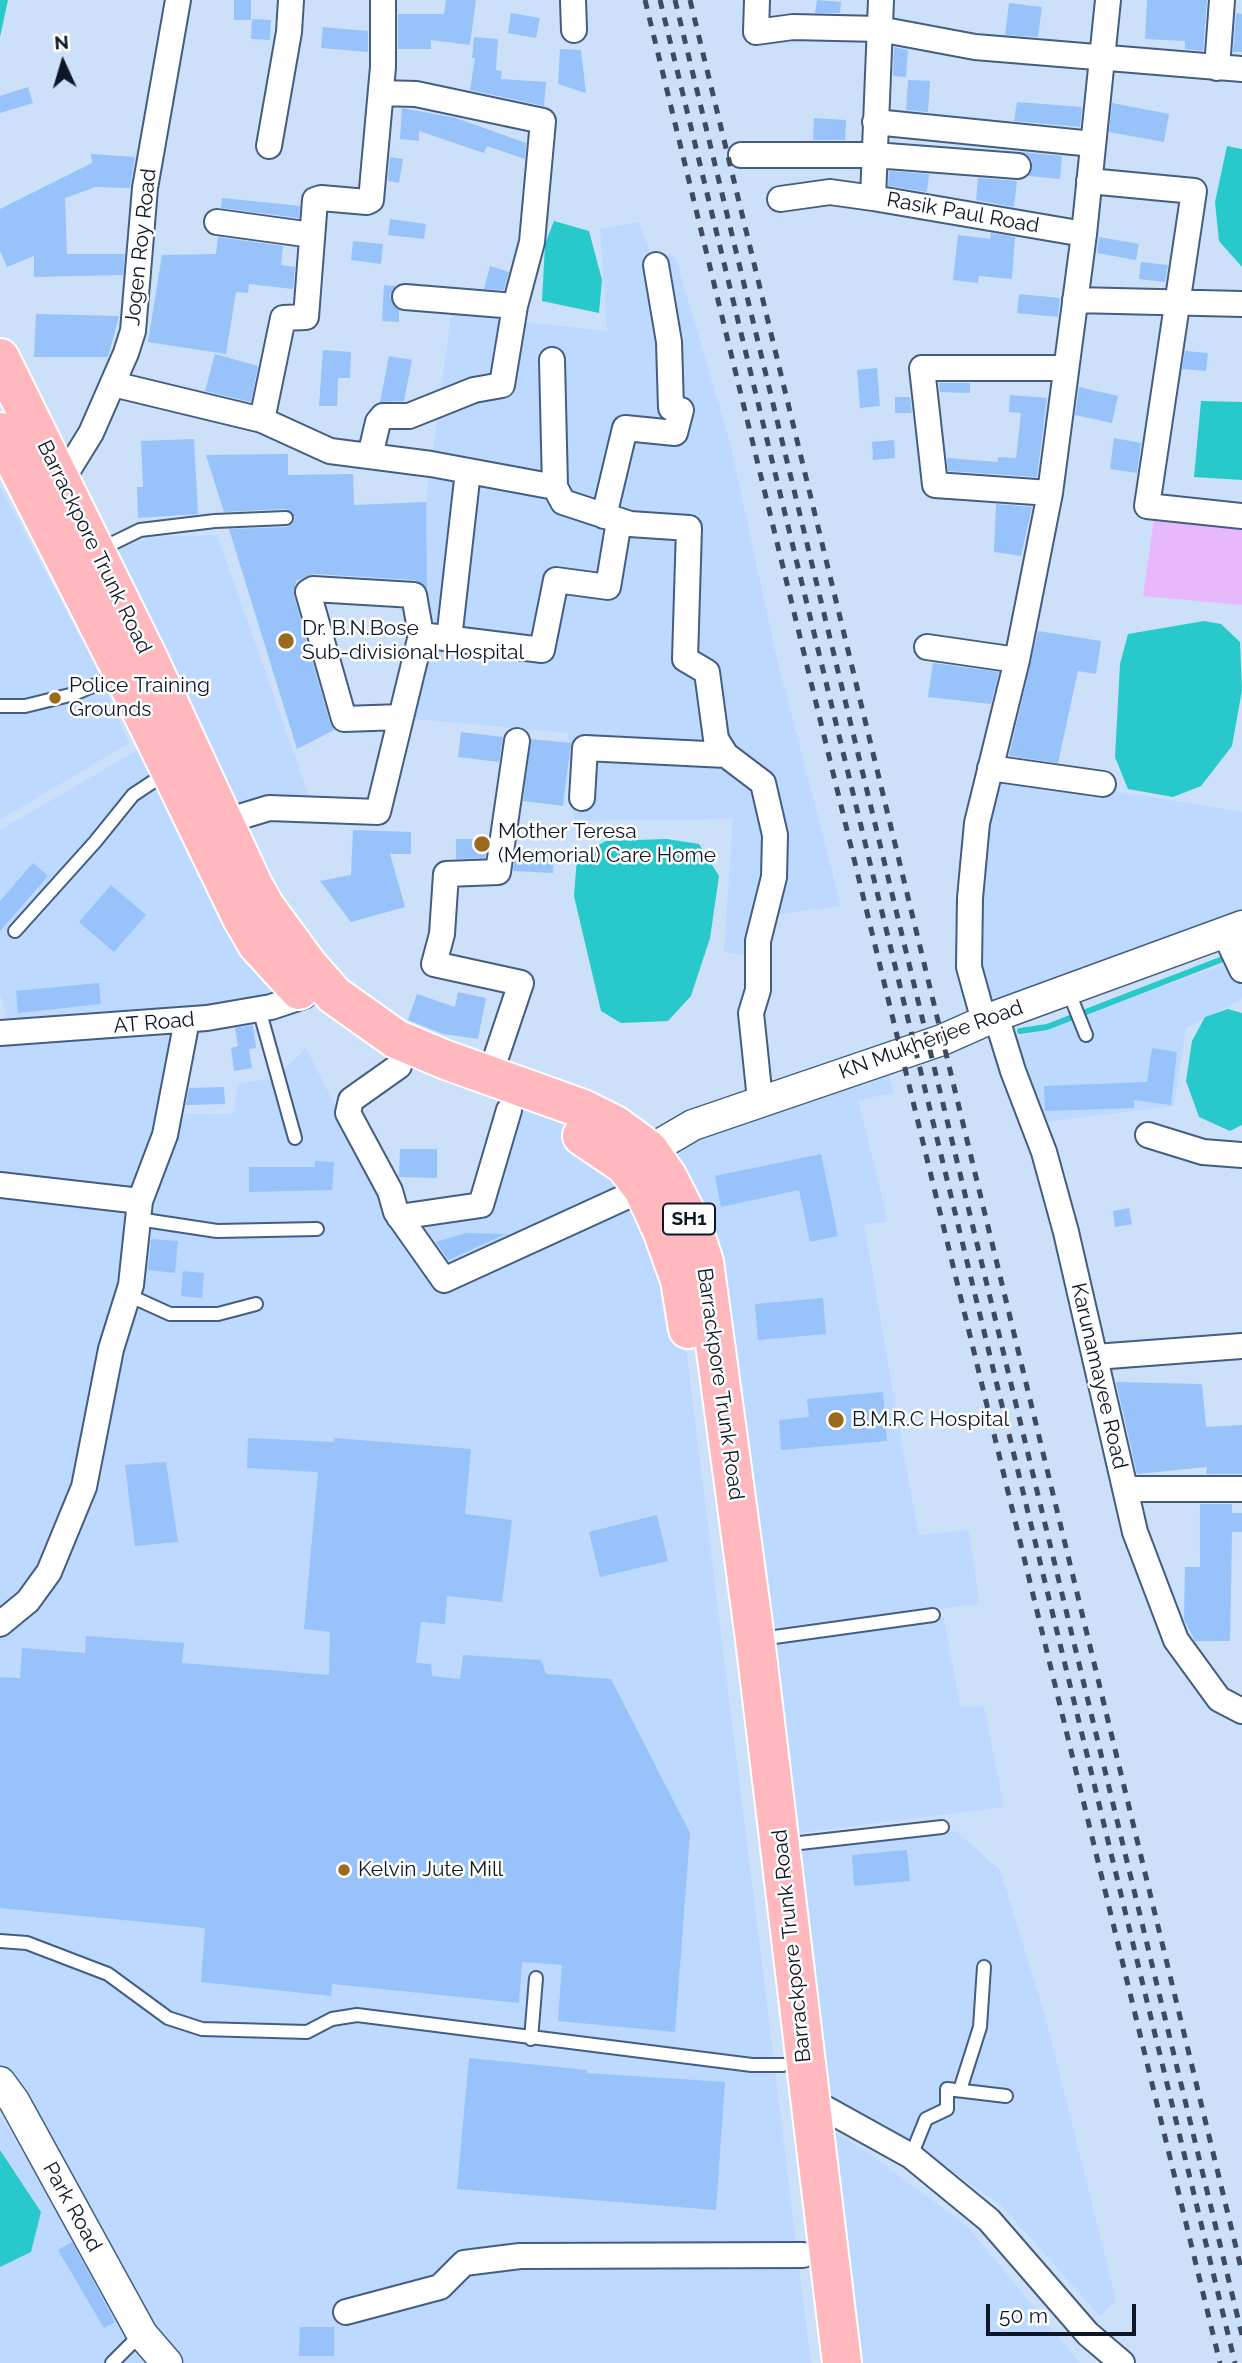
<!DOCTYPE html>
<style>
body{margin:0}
#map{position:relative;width:1242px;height:2363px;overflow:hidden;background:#cde0f9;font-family:Raleway,sans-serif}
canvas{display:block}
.north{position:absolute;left:28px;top:28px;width:70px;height:70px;-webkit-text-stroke:5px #fff;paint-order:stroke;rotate:356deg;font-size:19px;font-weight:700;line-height:28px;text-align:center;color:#0d1726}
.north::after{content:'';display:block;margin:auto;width:24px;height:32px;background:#0d1726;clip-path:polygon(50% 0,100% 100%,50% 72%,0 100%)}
.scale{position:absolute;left:986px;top:2304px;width:150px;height:32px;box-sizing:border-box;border:4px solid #0d1726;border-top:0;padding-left:9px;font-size:21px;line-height:24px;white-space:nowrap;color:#0d1726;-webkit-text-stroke:5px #fff;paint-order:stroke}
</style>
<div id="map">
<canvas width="1242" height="2363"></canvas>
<div class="north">N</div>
<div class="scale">50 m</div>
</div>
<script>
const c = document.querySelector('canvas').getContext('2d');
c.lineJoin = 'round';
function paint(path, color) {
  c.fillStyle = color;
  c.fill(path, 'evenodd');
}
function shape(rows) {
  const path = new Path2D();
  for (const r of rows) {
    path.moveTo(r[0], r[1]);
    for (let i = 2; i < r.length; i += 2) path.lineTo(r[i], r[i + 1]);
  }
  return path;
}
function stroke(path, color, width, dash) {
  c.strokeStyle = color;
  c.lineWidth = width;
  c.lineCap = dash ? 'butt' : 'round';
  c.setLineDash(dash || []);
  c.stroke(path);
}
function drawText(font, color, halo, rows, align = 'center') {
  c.font = font + ' Raleway,sans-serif';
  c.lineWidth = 5;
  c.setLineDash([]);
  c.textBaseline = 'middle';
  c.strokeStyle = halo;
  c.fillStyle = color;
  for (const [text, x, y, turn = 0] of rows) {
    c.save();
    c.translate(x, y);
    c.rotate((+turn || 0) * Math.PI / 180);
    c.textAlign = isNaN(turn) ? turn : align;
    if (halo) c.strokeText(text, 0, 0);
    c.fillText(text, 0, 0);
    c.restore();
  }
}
const built = shape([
 [639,222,650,254,675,256,730,442,775,651,841,906,757,917,750,956,724,952,733,819,574,821,568,733,415,719,427,617,426,502,452,308,517,321,607,331,600,229],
 [0,487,89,653,129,743,0,820],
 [217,535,310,799,208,817,94,559,150,537],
 [151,742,309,987,193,1014,8,1021,0,991,0,830],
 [996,776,1083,786,1242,812,1242,920,986,1010,975,916],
 [1231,962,1242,986,1242,999,1186,1028,1174,1106,1046,1122,1012,1040],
 [181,1025,78,1494,96,1489,94,1460,146,1198,176,1114,233,1114,238,1083,274,1079,306,1048,391,1217,448,1292,645,1198,687,1357,811,2363,178,2363,148,2330,0,2068,0,1044],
 [886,1067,894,1093,858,1100,888,1222,864,1224,908,1478,919,1535,969,1530,979,1604,743,1631,705,1359,645,1161,738,1116],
 [515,1099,591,1136,636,1183,447,1272,413,1222,486,1205],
 [944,1618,960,1707,984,1706,1004,1807,768,1837,743,1648],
 [956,1831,1000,1870,1046,2020,1116,2301,1100,2316,1001,2205,939,2162,802,2079,773,1851],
 [804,2113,866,2151,967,2226,1080,2363,833,2363],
 [0,2115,142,2348,155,2363,0,2363]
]);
const green = shape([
 [1155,512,1242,518,1242,605,1143,596]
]);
const water = shape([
 [0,0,8,0,0,37],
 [1227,146,1242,149,1242,267,1219,241,1215,202],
 [554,221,589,231,602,280,599,313,542,301,545,244],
 [1201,401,1242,402,1242,480,1194,477],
 [1204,621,1221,624,1240,642,1242,690,1232,746,1201,786,1173,797,1128,789,1115,757,1120,664,1128,634],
 [667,839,699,844,719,876,710,938,691,996,668,1021,621,1023,601,1011,574,896,577,857,606,841],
 [1228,1009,1242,1013,1242,1125,1230,1131,1199,1117,1186,1081,1192,1041,1205,1017],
 [0,2150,41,2212,31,2252,0,2267]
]);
const stream = shape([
 [1020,1031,1047,1027,1228,957]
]);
const building = shape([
 [234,0,251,0,251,20,234,20],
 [446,0,476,0,470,45,431,40,431,49,398,49,398,14,444,14],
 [817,0,841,2,840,13,815,13],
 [1147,0,1207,0,1203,51,1185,49,1185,41,1145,39],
 [1009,3,1042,7,1038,37,1005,35],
 [511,13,540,18,536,38,508,33],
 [1236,13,1242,14,1242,52,1233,52],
 [252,19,271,20,270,40,251,39],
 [323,27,368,31,368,52,321,48],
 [474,37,498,39,496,70,502,71,501,79,546,82,544,106,470,90,475,58,472,58],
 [894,47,908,50,906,77,893,76],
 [560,49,581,50,586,93,558,84],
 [908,80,930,81,928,112,906,110],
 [28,87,33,103,0,113,0,96],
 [1017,102,1082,107,1080,127,1014,121],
 [1112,103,1169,114,1164,142,1109,132],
 [402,108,456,118,526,143,525,159,487,146,484,153,419,131,419,141,400,139],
 [814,118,846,120,845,140,813,140],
 [1021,152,1062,156,1060,179,1029,176,1032,160],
 [91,154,135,157,130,188,96,187,65,198,67,254,125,254,123,275,34,277,34,256,7,267,0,251,0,209,92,163],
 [390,157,403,159,399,183,388,181],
 [889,171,929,174,927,192,888,186],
 [978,178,1017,181,1014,207,976,200],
 [222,198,300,206,299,218,221,208],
 [390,219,426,224,424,239,388,235],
 [991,233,1015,237,1012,279,979,276,978,283,953,280,958,235,990,239],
 [218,237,283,246,281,265,295,267,293,289,249,284,248,293,236,292,226,354,148,342,162,255,216,254],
 [1099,237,1139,244,1136,260,1097,253],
 [353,241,383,244,381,264,351,260],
 [1141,262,1168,265,1165,282,1139,279],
 [490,266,509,272,504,290,484,289],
 [384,285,396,286,390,296,392,304,399,310,399,322,382,321],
 [1019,294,1060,298,1058,317,1017,313],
 [36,314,119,316,108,357,34,357],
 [323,350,351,352,350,378,338,378,337,406,319,406],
 [1185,351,1208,353,1206,371,1182,369],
 [215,354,258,366,251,402,205,391],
 [389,356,412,360,404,401,380,402],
 [877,368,880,406,860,408,857,370],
 [939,383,970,383,970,393,940,392],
 [1079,387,1118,396,1112,423,1075,415],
 [1010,395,1047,398,1037,477,948,471,947,458,998,462,998,457,1016,458,1021,413,1009,412],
 [895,397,910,397,912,413,895,413],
 [1114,438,1141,443,1137,473,1110,469],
 [194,439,198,514,138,518,137,487,143,487,141,441],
 [894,440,895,458,873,460,872,442],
 [288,454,288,475,353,474,354,505,426,502,427,588,415,580,314,574,296,581,294,596,330,723,334,730,297,749,229,529,287,527,293,523,295,517,286,509,224,512,206,455],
 [996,504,1032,507,1021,556,994,552],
 [1038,631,1101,641,1096,674,1078,671,1058,763,1009,756],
 [933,663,999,672,991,704,928,697],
 [461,732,503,737,499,762,458,757],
 [531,739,571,743,563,806,523,801],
 [353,830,411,832,411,854,390,854,405,907,351,922,320,881,351,875],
 [456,839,488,839,485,858,456,859],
 [516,850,554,853,553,873,513,871],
 [33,863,48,876,0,931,0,901],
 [111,885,146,915,114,952,79,922],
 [99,983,101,1004,18,1013,16,991],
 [458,992,486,998,478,1039,443,1034,408,1020,417,994,455,1007],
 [253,1025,256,1048,249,1049,252,1068,234,1071,231,1048,238,1046,235,1028],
 [1152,1048,1177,1052,1171,1105,1134,1100,1134,1108,1045,1111,1044,1086,1147,1082],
 [224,1087,225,1104,186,1105,189,1088],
 [400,1149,437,1149,437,1178,399,1177],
 [821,1154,838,1236,810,1242,799,1190,721,1207,715,1176],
 [315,1161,334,1162,332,1190,249,1192,249,1167,315,1167],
 [1129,1208,1132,1224,1115,1227,1113,1211],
 [466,1233,506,1234,448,1260,436,1242],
 [151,1239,178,1241,175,1273,148,1270],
 [183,1271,204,1273,202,1298,181,1296],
 [823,1298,826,1334,758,1340,755,1304],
 [1116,1382,1202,1384,1206,1427,1242,1425,1242,1474,1206,1474,1207,1467,1137,1474],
 [883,1392,887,1441,781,1450,779,1420,809,1417,807,1399],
 [248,1438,334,1442,334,1438,471,1449,465,1514,512,1520,502,1602,447,1596,445,1624,421,1622,416,1663,431,1664,432,1676,460,1679,463,1655,541,1660,546,1674,611,1679,690,1833,675,2032,558,2021,562,1965,522,1962,519,2003,332,1984,331,1996,201,1982,205,1928,0,1908,0,1677,20,1678,22,1648,85,1653,86,1636,184,1643,182,1663,329,1675,330,1632,304,1629,318,1472,247,1468],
 [166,1462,178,1542,135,1546,125,1465],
 [1200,1504,1232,1504,1232,1513,1242,1513,1242,1532,1232,1532,1230,1641,1195,1641,1184,1619,1185,1567,1200,1567],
 [657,1515,668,1561,600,1577,589,1532],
 [907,1850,910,1881,854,1886,852,1855],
 [469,2058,587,2070,587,2073,725,2082,716,2210,457,2189],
 [72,2242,115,2322,104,2328,58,2250],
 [300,2327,334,2327,334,2356,299,2356]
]);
const service = shape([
 [99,550,140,530,215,521,286,518],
 [0,706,25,706,74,694,121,674],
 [15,931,95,842,133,795,166,773],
 [1068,990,1086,1035],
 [259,1009,295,1138],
 [138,1219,217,1231,317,1229],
 [128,1295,170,1314,218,1314,256,1304],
 [760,1639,933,1615],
 [782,1845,942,1827],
 [0,1941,27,1943,108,1974,168,2018,202,2029,307,2032,332,2019,357,2015,752,2065,783,2065],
 [531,2039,536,1978],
 [960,2090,980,2027,984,1967],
 [911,2156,926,2119,947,2109,947,2089,1006,2096],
 [112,2363,141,2334]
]);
const minor = shape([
 [573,0,574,30],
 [757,0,756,32,793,27,879,29,975,47,1242,69],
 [881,0,873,198,1084,234],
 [1217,68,1222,0],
 [875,122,1093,144],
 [269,146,289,32,291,0],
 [741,155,874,155,1018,166],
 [1089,181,1194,191,1147,506,1242,516],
 [780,199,830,192,873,198],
 [217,222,312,235],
 [405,297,515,306],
 [1075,300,1242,304],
 [552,360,555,487],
 [113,384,262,420,330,451,431,464,555,487,563,502,630,524,689,528,685,659,707,672,716,739,726,755,763,783,775,835,774,877,758,941,758,990,751,1013,760,1100],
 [262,420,283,318,306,317,315,200,321,198,367,202,371,200,383,67,383,0],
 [370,456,378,422,383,416,409,416,474,390,502,385,515,306,532,242,543,121,416,94,381,93],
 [62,480,91,433,126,353,133,331,145,188,178,0],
 [1050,493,935,485,922,368,1066,368],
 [604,516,625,428,675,433,681,410,671,408,669,342,656,265],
 [449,639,468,471],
 [927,647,1017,660],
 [401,717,344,719,308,592,313,589,414,595,421,635],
 [990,768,1103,784],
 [582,798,585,748,726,755],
 [223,822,269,808,378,812,421,635,542,650,556,580,608,587,619,521],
 [1224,932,1242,970],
 [996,1016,1013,1071,1044,1152,1066,1232,1135,1532,1176,1640,1219,1699,1242,1711],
 [984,1021,969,967,970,898,977,823,1017,660,1050,493,1084,234,1108,0],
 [0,1033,207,1018,271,1007,304,996],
 [399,1066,351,1100,348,1113,390,1191,396,1212,444,1280,643,1189],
 [490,1075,521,983,434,964,442,934,446,874,498,872,517,741],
 [1148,1135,1203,1152,1242,1155],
 [0,1185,140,1201],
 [399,1217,481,1205,509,1110],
 [1095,1357,1242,1346],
 [1125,1489,1242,1489],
 [0,1624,28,1601,49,1572,84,1487,111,1349,131,1285,140,1201,165,1135,187,1020],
 [810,2100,911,2156,989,2220,1088,2334,1122,2363],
 [346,2312,440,2287,464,2263,520,2256,803,2255]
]);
const tertiary = shape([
 [633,1160,693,1125,942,1040,996,1016,1242,926],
 [0,2082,14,2101,142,2334,167,2363]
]);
const primary = shape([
 [0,358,149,660,253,885,266,908,308,965,334,995,396,1039,446,1060,583,1109,615,1125,649,1150,667,1176,692,1225,704,1262,755,1639,842,2363],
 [0,432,123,673,242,918,257,944,299,990],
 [582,1136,625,1165,643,1189,662,1230,680,1280,688,1329]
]);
const rail = shape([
 [645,0,1220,2363],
 [660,0,1235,2363],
 [675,0,1242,2335],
 [690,0,1242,2272]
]);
const markers = [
 [286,641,9,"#9a6b1c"],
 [55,698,7,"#9a6b1c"],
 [482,844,9,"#9a6b1c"],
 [836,1420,9,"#9a6b1c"],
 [344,1870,7,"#9a6b1c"]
];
const shields = [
 [689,1219,52]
];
const shieldNames = [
 ["SH1",689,1219]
];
const streetNames = [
 ["Rasik Paul Road",963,213,10],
 ["Jogen Roy Road",141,247,-84],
 ["Barrackpore Trunk Road",94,547,64],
 ["AT Road",154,1023,-5],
 ["KN Mukherjee Road",931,1040,-20],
 ["Karunamayee Road",1099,1376,77],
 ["Barrackpore Trunk Road",720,1384,82],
 ["Barrackpore Trunk Road",792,1946,-96],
 ["Park Road",72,2207,61]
];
const poiNames = [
 ["Dr. B.N.Bose",302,629],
 ["Sub-divisional Hospital",302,653],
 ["Police Training",69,686],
 ["Grounds",69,710],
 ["Mother Teresa",498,832],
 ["(Memorial) Care Home",498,856],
 ["B.M.R.C Hospital",852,1420],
 ["Kelvin Jute Mill",358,1870]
];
paint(built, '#bdd9ff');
paint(green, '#e8b8fd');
paint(water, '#28c9ca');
stroke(stream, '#28c9ca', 6);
paint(building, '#97c2fa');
stroke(service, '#435e81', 16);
stroke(minor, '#435e81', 28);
stroke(tertiary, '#435e81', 33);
stroke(primary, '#fff', 42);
stroke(service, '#fff', 12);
stroke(minor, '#fff', 24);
stroke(tertiary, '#fff', 30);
stroke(primary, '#feb8be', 38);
stroke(rail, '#3f4b5d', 5, [9, 9]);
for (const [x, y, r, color] of markers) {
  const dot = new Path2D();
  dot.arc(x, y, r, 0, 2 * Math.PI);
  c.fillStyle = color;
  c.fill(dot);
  stroke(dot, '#fff', 2.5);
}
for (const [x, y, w] of shields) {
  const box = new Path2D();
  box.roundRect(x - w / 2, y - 15.5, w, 31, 5);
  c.fillStyle = '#fff';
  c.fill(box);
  stroke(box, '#0d1726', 2);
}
drawText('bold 19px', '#0d1726', null, shieldNames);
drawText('21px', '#0d1726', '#fff', streetNames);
drawText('21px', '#0d1726', '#fff', poiNames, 'left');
</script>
